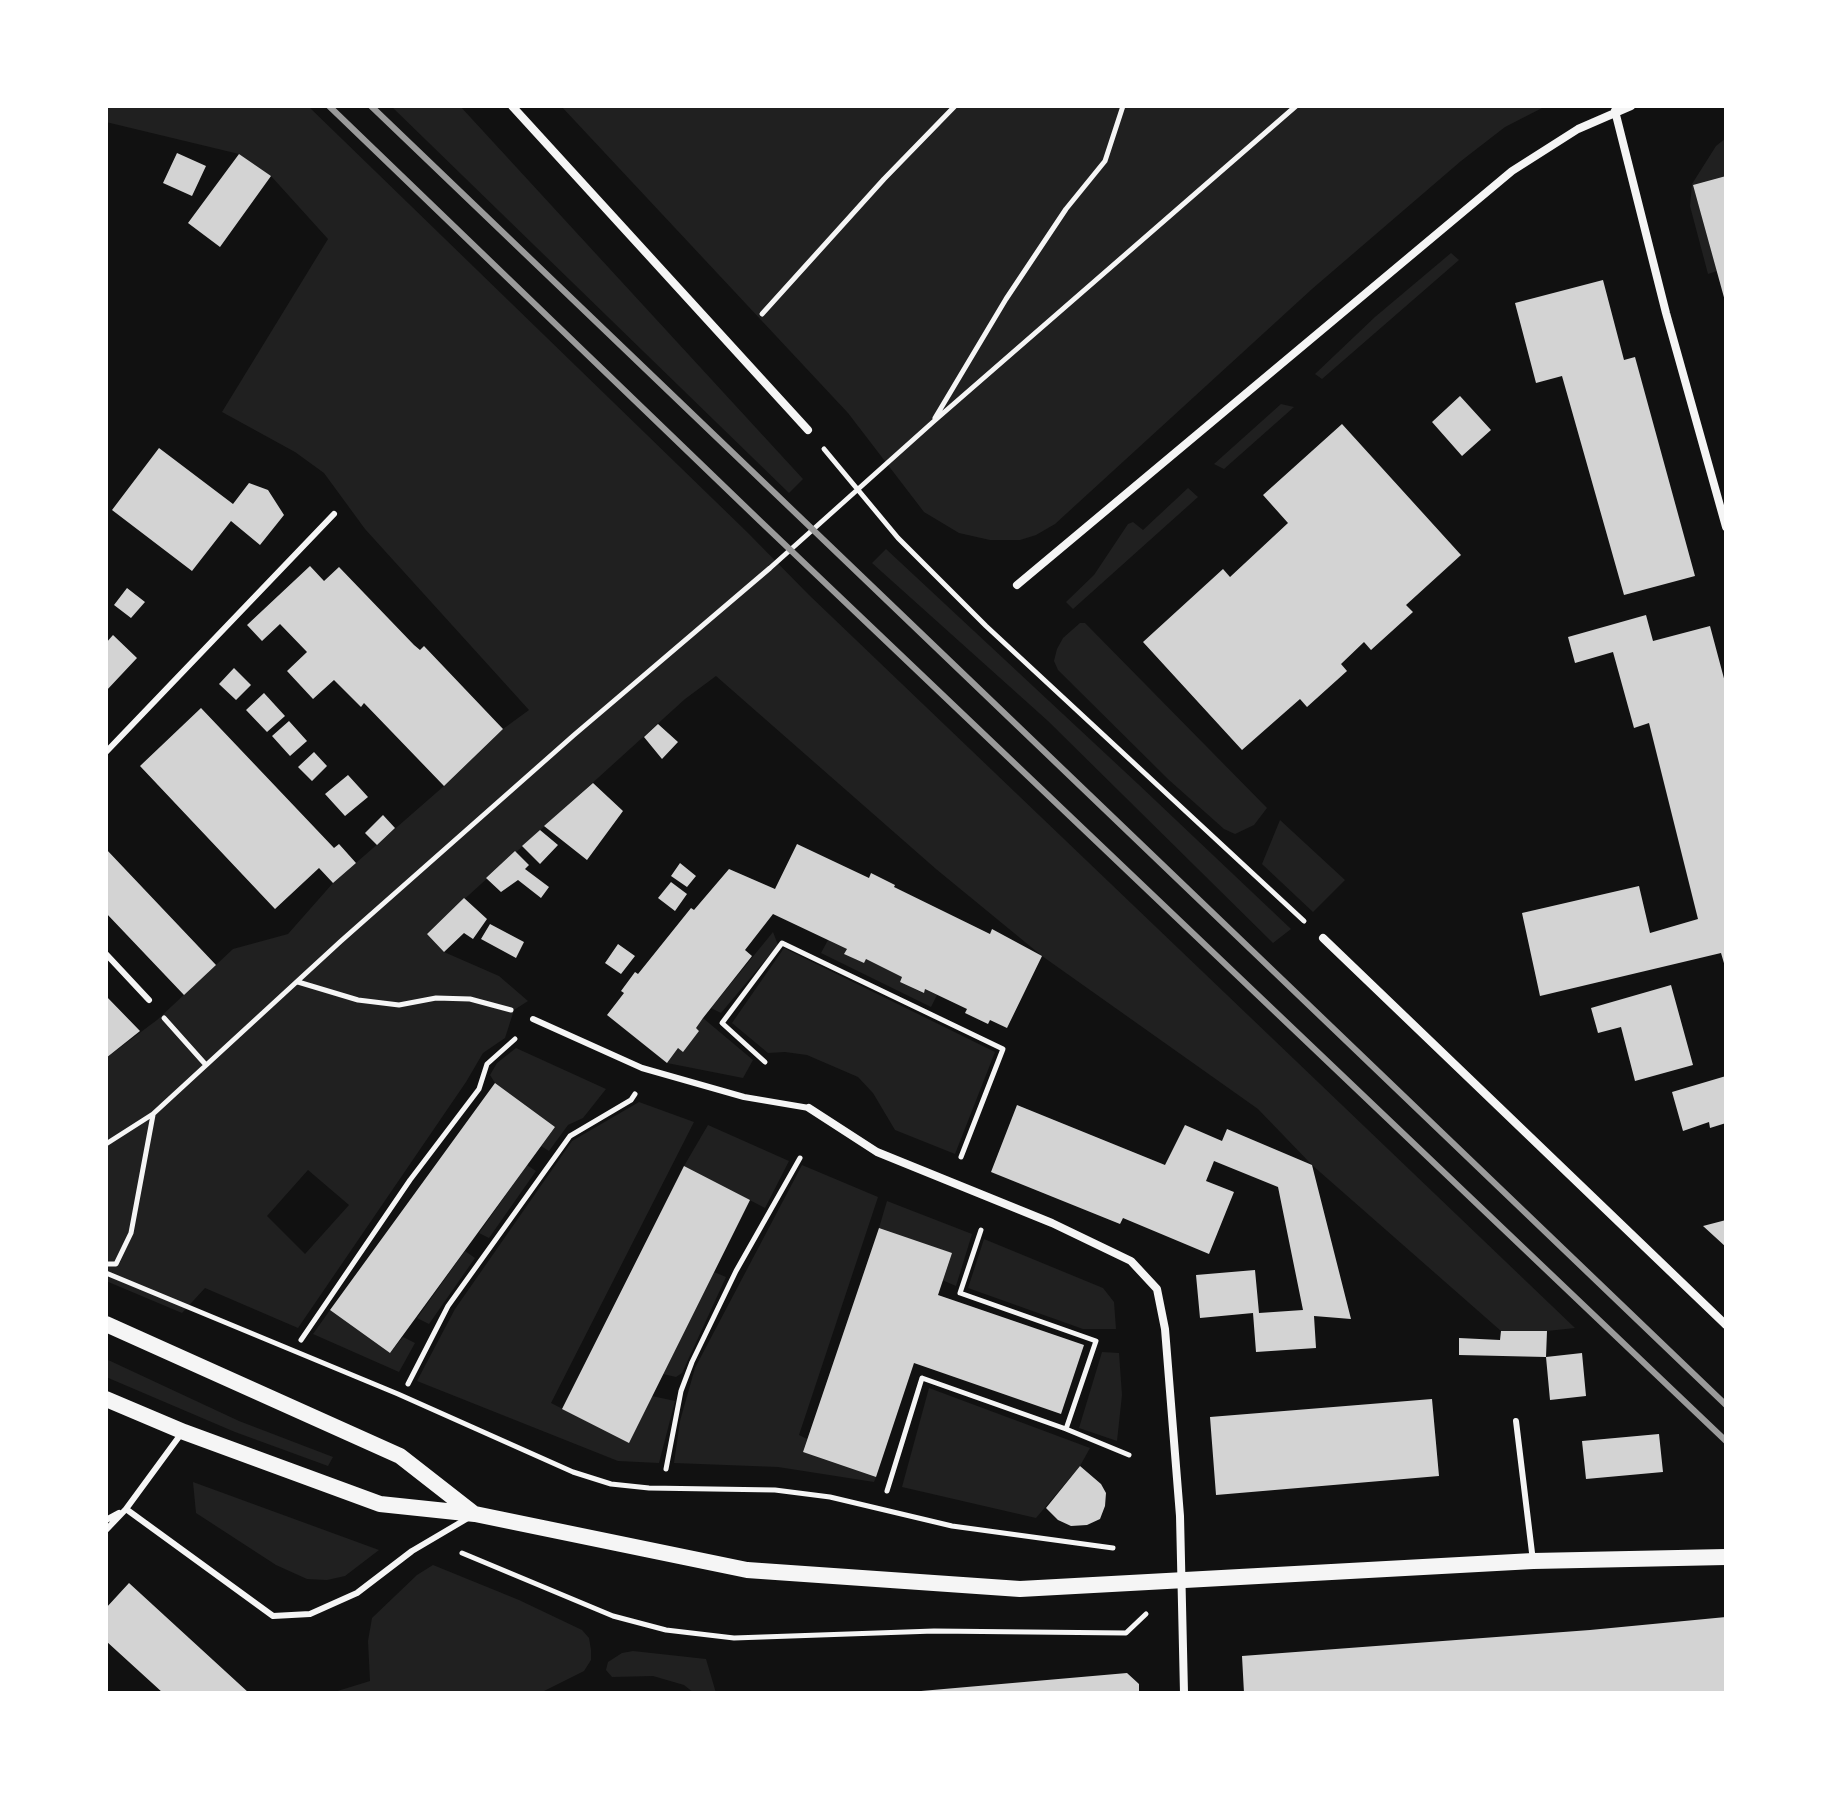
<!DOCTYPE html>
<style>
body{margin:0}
#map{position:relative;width:1832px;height:1799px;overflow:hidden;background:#111;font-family:"Noto Sans",sans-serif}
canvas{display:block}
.frame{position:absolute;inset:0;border:108px solid #fff;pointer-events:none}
</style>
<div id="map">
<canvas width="1832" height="1799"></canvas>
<div class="frame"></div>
</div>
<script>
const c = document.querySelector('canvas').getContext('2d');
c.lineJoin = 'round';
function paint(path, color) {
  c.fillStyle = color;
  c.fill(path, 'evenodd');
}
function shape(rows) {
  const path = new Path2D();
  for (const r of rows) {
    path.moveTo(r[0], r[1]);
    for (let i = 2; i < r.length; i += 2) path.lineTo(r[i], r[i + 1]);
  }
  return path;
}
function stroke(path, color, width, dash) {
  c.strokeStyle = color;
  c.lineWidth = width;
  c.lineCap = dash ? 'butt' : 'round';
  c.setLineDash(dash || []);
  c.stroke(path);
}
const green = shape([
 [106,106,308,106,747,532,809,595,1575,1328,1547,1331,1501,1331,1312,1165,1258,1109,1042,956,936,869,716,676,685,699,427,933,444,952,499,976,528,1001,514,1010,505,1038,483,1053,466,1082,298,1328,205,1288,182,1313,106,1281,106,1058,157,1020,233,949,288,934,333,883,444,786,503,729,529,710,365,529,324,473,295,452,222,412,328,239,271,176,239,154,106,122],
 [308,1170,349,1205,305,1254,267,1216],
 [391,106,460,106,803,479,789,493],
 [561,106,1546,106,1505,127,1461,161,1312,289,1055,524,1036,535,1020,540,990,540,959,533,924,512,848,413],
 [1726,138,1726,176,1693,185,1717,271,1708,274,1690,206,1692,184,1716,146],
 [1451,253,1459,260,1322,379,1315,374,1375,317],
 [1281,404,1294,407,1224,469,1214,464],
 [1188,488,1198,497,1073,609,1066,602,1094,575,1128,524,1133,522,1143,530],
 [886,549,1138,784,1291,929,1273,943,1048,721,872,563],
 [1080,623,1085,623,1267,808,1254,825,1235,834,1224,829,1169,780,1058,670,1054,661,1057,649,1063,638],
 [1280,820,1345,880,1313,912,1262,864],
 [773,932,778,945,721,1013,711,1008],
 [828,940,847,949,845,954,864,963,866,959,902,977,900,982,923,993,925,989,937,995,931,1007,821,953],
 [784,948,995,1052,955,1154,895,1130,873,1093,858,1077,807,1055,785,1052,768,1053,732,1023],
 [703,1018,753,1060,743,1078,667,1063,678,1048,699,1031,696,1028],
 [516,1048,606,1089,583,1118,568,1125,549,1151,541,1146,555,1127,495,1083,490,1075,497,1063],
 [639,1102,694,1122,551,1403,628,1442,652,1396,675,1401,659,1463,618,1461,417,1381,455,1309,572,1141],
 [708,1125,789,1161,765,1208,684,1166],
 [527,1165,536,1171,489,1238,479,1233],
 [802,1165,878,1197,799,1435,807,1439,803,1452,876,1477,874,1482,778,1467,674,1463,680,1421,695,1368],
 [887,1201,972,1234,956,1286,942,1280,951,1253,879,1228],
 [984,1239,1103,1288,1114,1302,1116,1329,1083,1329,968,1288],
 [465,1251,475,1258,429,1324,417,1318],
 [714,1272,726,1277,682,1373,676,1377,663,1374],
 [330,1310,390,1353,403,1337,415,1343,399,1372,313,1334],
 [1102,1352,1119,1353,1122,1395,1117,1441,1079,1428],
 [106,1359,239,1421,333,1457,328,1466,235,1432,106,1377],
 [929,1388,1090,1448,1080,1466,1036,1518,902,1487],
 [193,1482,379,1550,345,1576,327,1580,307,1579,276,1565,196,1513],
 [433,1565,519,1600,582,1630,589,1638,591,1650,591,1660,584,1671,540,1693,331,1693,370,1681,368,1641,372,1618,417,1575],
 [633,1651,706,1659,716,1693,694,1693,684,1685,653,1676,612,1677,606,1670,608,1662,622,1653]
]);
const building = shape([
 [177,153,206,166,192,196,163,183],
 [239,154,271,176,220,247,188,223],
 [1726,176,1726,301,1725,301,1693,185],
 [1603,280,1624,360,1635,357,1695,576,1624,595,1562,376,1536,383,1515,303],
 [1460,396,1491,430,1462,456,1432,422],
 [1342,424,1461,555,1406,605,1413,612,1371,650,1364,642,1341,664,1347,671,1307,707,1300,699,1242,750,1143,642,1223,569,1230,577,1288,523,1263,495],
 [159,448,233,504,249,483,268,490,284,515,260,545,231,521,192,571,112,510],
 [310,566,324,581,339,567,414,645,420,650,424,646,503,729,444,786,364,703,361,707,334,680,313,699,287,671,307,652,280,624,262,641,247,625],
 [127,588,145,602,131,618,114,605],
 [1646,615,1653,641,1710,626,1726,686,1726,970,1721,953,1540,996,1522,913,1639,886,1650,933,1698,919,1649,723,1634,728,1613,652,1575,663,1568,637],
 [113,635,137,658,106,691,106,643],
 [234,668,251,685,236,700,219,684],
 [264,693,285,716,267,732,246,710],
 [201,708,334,848,339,844,356,863,333,883,319,868,275,909,140,766],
 [289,721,307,741,290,756,272,736],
 [658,724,678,742,662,759,644,737],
 [314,752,327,766,312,781,298,767],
 [348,775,368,797,345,816,325,794],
 [593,783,623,811,587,860,544,826],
 [383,815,395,828,377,845,365,833],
 [540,830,558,845,540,864,522,846],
 [797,844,869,878,871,873,895,885,894,887,990,934,992,929,1042,956,1007,1028,990,1020,988,1024,965,1013,967,1009,925,989,924,993,900,982,902,977,866,959,864,963,844,954,847,949,773,914,745,950,752,956,703,1018,696,1028,699,1031,683,1052,678,1048,667,1063,607,1015,624,993,621,991,635,972,638,974,691,908,694,910,729,869,775,889],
 [106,849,216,965,184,995,106,913],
 [515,851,529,865,525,869,549,887,541,898,518,880,501,892,486,878],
 [680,863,696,876,687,887,671,876],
 [671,882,687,894,675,911,658,898],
 [464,898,487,919,473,939,464,933,444,952,427,934],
 [490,924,524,942,516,958,481,939],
 [618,944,635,956,621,974,605,963],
 [1671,985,1693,1065,1635,1081,1621,1027,1598,1033,1591,1008],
 [106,996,140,1031,106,1058],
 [1726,1076,1726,1123,1710,1128,1709,1122,1683,1131,1672,1092],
 [495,1083,555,1127,390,1353,330,1310],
 [1017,1105,1165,1165,1185,1125,1222,1141,1227,1129,1312,1165,1351,1319,1314,1316,1316,1348,1256,1352,1253,1313,1200,1318,1196,1275,1255,1270,1259,1313,1303,1310,1278,1187,1214,1161,1206,1181,1234,1192,1209,1254,1123,1218,1120,1224,991,1172],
 [684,1166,750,1200,629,1443,562,1409],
 [1726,1220,1726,1247,1703,1226],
 [879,1228,952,1253,938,1295,1084,1345,1061,1414,914,1363,876,1477,803,1452],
 [1501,1331,1547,1331,1546,1357,1459,1355,1459,1338,1500,1340],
 [1582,1353,1586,1396,1550,1400,1546,1357],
 [1432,1399,1439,1476,1216,1495,1210,1417],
 [1659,1434,1663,1472,1586,1479,1582,1441],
 [1080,1466,1101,1484,1106,1493,1105,1506,1100,1519,1087,1525,1071,1526,1058,1520,1046,1508],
 [129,1583,249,1693,163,1693,106,1641,106,1608],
 [1726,1617,1726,1693,1244,1693,1242,1656,1590,1630],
 [1127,1673,1139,1684,1139,1693,921,1693,921,1691]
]);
const path = shape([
 [762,314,884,179,955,106],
 [935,418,1006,299,1066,209,1105,161,1123,106],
 [824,449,898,538,986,626,1304,921],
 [298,982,358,1000,399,1005,436,998,470,999,511,1010],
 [164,1018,206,1065],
 [765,1062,722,1023,782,943,1003,1049,961,1157],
 [106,1144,153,1114,341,941,574,735,770,568,933,422,1296,106],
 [106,1264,116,1264,131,1233,153,1115],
 [106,1273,398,1394,573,1472,611,1484,649,1488,775,1490,830,1497,952,1526,1113,1548],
 [301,1340,410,1180,479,1089,487,1064,515,1039],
 [408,1384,448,1306,570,1136,631,1100,635,1094],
 [1066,1429,1129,1455],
 [666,1469,681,1391,692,1362,736,1271,800,1158],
 [887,1491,922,1378,1066,1429,1096,1341,960,1293,981,1230],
 [462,1553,613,1616,666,1630,734,1638,934,1631,1126,1633,1146,1614]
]);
const service = shape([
 [106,752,334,514],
 [106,954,149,1000],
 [533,1019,642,1068,744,1097,809,1108],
 [1516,1421,1533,1561],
 [126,1509,273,1616,310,1614,357,1593,412,1551,468,1518],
 [106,1520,119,1513],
 [106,1530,126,1509,181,1434]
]);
const minor = shape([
 [512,106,808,430],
 [1615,111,1666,313,1726,527],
 [1017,585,1512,171,1578,129,1631,106],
 [1323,938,1726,1325],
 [809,1108,877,1152,1052,1223,1131,1261,1157,1289,1165,1329,1180,1516,1184,1693]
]);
const secondary = shape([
 [106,1324,400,1456,473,1513],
 [106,1399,184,1432,380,1504,475,1514,747,1570,1020,1589,1533,1561,1726,1557]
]);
const rail = shape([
 [329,106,760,521,1726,1441],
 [371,106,1726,1405]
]);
paint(green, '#202020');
paint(building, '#d3d3d3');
stroke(path, '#f5f5f5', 5);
stroke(service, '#f5f5f5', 6);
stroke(minor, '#f5f5f5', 8);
stroke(secondary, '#f5f5f5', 16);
stroke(rail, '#9a9a9a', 6);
</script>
